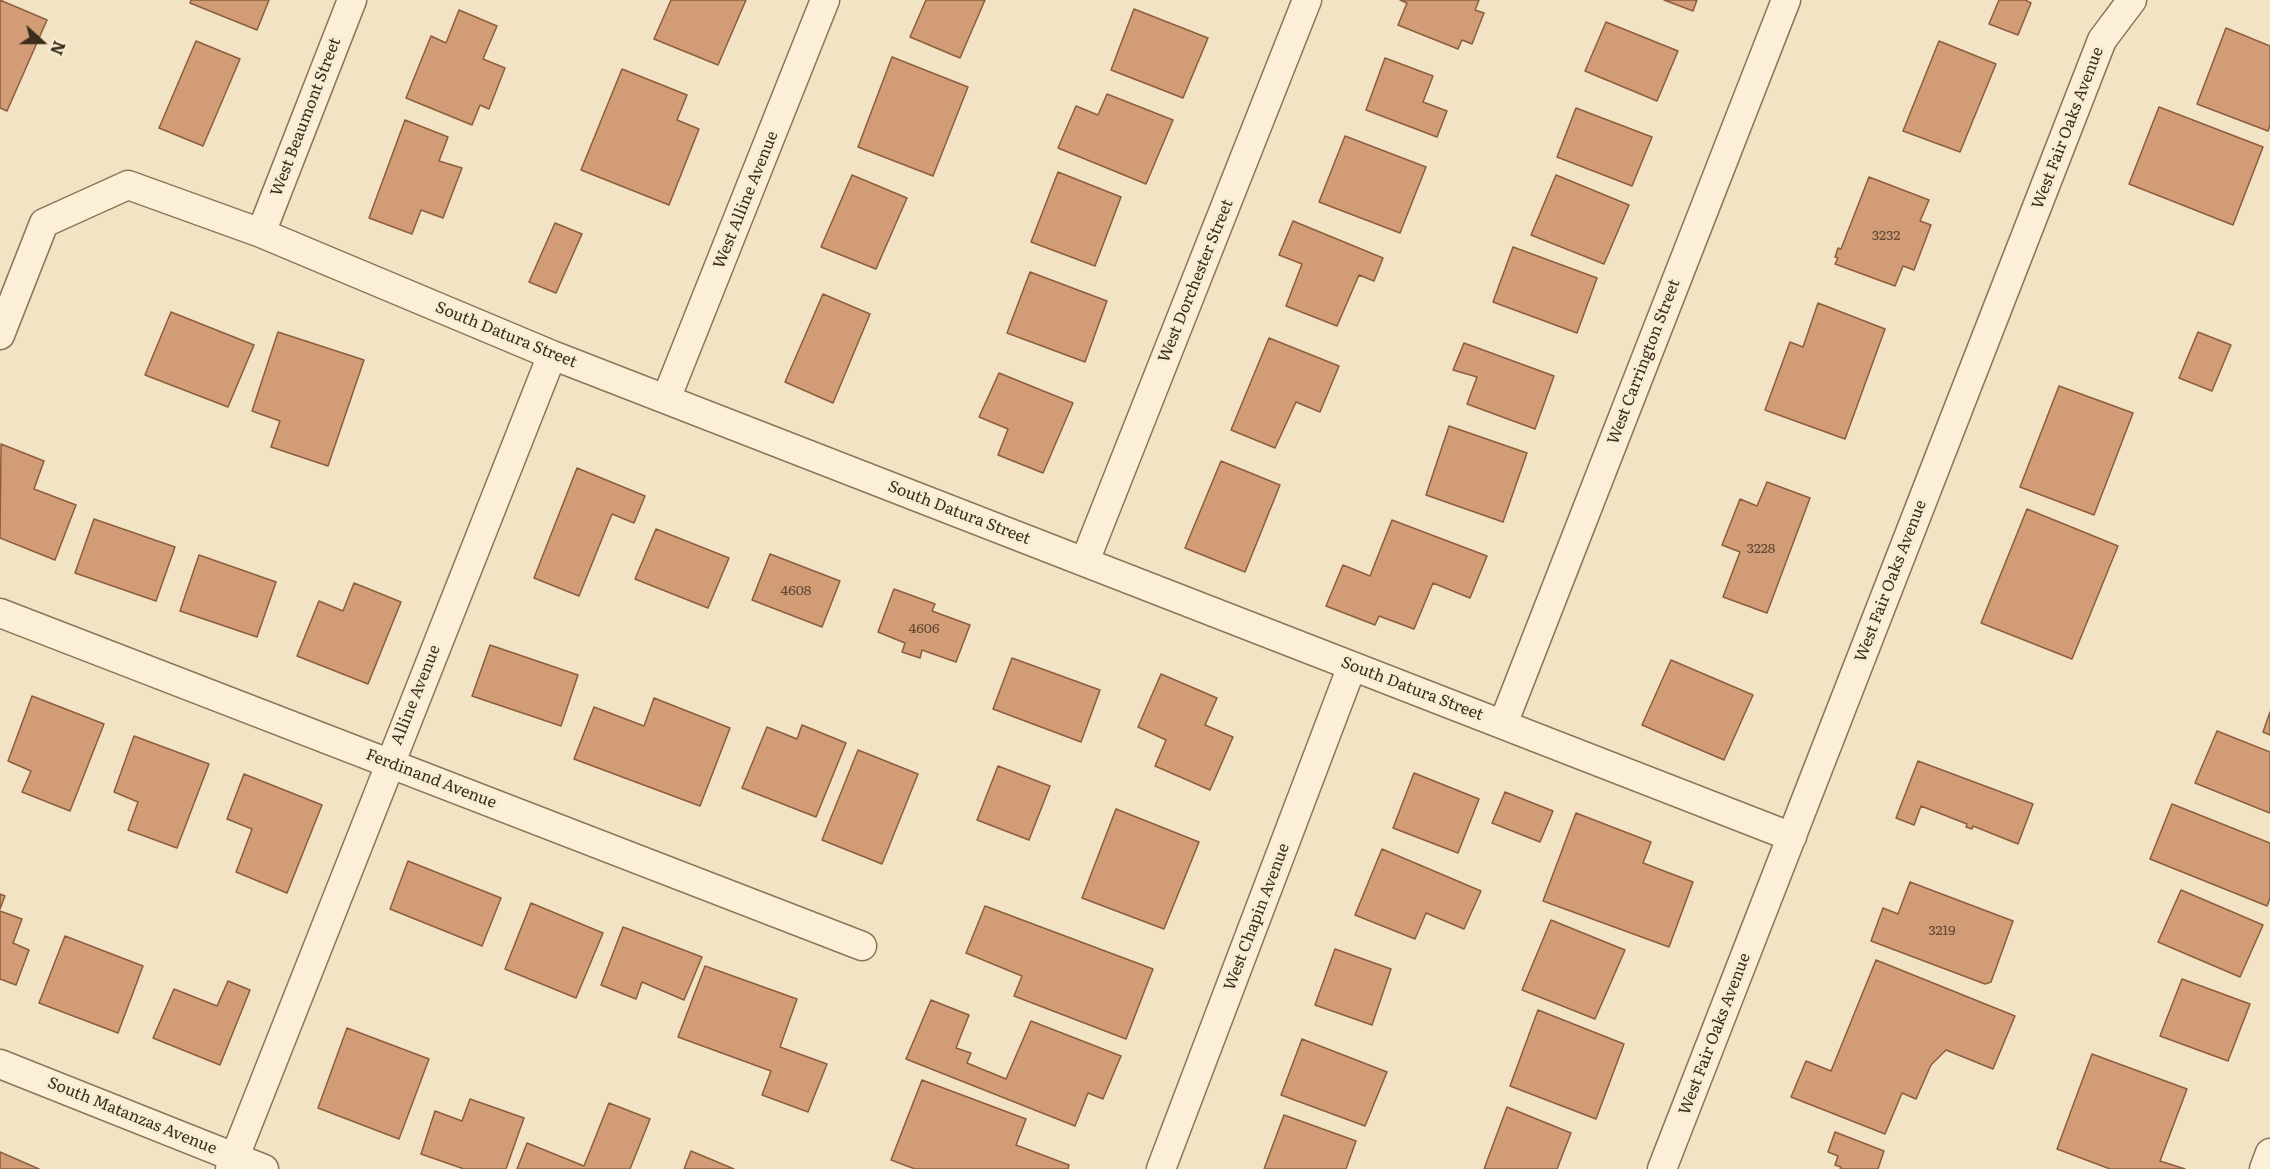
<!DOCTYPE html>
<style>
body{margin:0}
#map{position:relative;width:2270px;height:1169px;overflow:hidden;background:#f1e3c3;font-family:Literata,serif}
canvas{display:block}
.north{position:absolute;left:12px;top:12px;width:60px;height:60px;-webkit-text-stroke:4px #f7edd3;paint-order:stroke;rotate:111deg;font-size:16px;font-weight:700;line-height:24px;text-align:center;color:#3b2c1d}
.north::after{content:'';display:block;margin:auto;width:21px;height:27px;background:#3b2c1d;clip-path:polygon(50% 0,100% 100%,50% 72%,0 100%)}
</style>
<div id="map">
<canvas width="2270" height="1169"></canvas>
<div class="north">N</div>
</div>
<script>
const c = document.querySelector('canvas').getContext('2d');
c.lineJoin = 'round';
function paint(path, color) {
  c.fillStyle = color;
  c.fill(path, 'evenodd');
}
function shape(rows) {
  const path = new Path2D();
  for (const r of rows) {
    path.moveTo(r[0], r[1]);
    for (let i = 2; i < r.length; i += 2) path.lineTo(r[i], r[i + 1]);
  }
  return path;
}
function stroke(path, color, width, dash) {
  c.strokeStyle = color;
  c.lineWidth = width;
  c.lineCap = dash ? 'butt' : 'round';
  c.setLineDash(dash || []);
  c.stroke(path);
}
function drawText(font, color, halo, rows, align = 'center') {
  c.font = font + ' Literata,serif';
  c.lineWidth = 6;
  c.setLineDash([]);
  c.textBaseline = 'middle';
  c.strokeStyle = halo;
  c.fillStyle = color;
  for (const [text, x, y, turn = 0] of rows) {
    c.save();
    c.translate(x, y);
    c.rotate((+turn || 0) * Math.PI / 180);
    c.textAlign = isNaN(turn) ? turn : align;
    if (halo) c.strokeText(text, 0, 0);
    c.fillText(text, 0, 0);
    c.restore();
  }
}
const building = shape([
 [0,0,47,20,7,111,0,108,0,0],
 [191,0,269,0,257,30,190,3,191,0],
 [671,0,746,0,718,65,654,39,671,0],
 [926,0,985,0,960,58,910,37,926,0],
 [1400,0,1479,0,1475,10,1484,13,1472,44,1462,40,1458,49,1398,25,1407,3,1400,0],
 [1664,0,1697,0,1693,11,1664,0],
 [1999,0,2025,0,2031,3,2018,35,1989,24,1999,0],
 [1134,9,1208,38,1183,98,1111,70,1134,9],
 [459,10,497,26,483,59,505,68,489,109,480,105,472,125,406,98,431,36,446,43,459,10],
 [1606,22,1678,51,1657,101,1585,71,1606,22],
 [2226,28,2270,46,2270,126,2268,131,2197,104,2226,28],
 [196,41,240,59,203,146,159,128,196,41],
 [1939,41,1996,64,1960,152,1903,131,1939,41],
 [892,57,968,87,933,176,858,147,892,57],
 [1385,58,1433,76,1423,102,1447,111,1437,137,1366,110,1385,58],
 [622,69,687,95,677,120,699,129,669,205,581,170,622,69],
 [1107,94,1173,120,1146,184,1058,148,1076,106,1098,115,1107,94],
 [2159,107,2263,147,2233,225,2129,184,2159,107],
 [1576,108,1652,137,1632,186,1557,157,1576,108],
 [405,120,448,137,439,161,462,168,443,218,421,210,412,234,369,218,405,120],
 [1345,136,1426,167,1400,233,1319,202,1345,136],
 [1058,172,1121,197,1095,266,1031,242,1058,172],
 [852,175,907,198,876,269,821,247,852,175],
 [1556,175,1629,205,1604,264,1531,235,1556,175],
 [1869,177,1929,200,1920,221,1931,225,1914,270,1903,266,1895,286,1835,264,1838,258,1835,257,1838,248,1841,249,1869,177],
 [1293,221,1383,258,1374,281,1359,275,1337,326,1286,306,1302,264,1279,255,1293,221],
 [555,223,582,234,556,293,529,282,555,223],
 [1513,247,1597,278,1577,333,1493,302,1513,247],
 [1030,272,1107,301,1085,362,1007,333,1030,272],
 [823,294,870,314,833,403,785,382,823,294],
 [1818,303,1885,329,1845,439,1765,410,1790,342,1803,347,1818,303],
 [171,312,254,345,228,407,145,375,171,312],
 [278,332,364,360,328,466,271,447,280,421,252,411,278,332],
 [2198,332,2231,345,2212,391,2179,378,2198,332],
 [1269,338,1339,366,1320,412,1296,402,1275,448,1231,430,1269,338],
 [1464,343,1554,376,1535,429,1467,404,1477,377,1453,370,1464,343],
 [999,373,1073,403,1043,473,998,455,1008,429,979,417,999,373],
 [2059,386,2133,413,2094,515,2020,487,2059,386],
 [1449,426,1527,453,1503,522,1426,495,1449,426],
 [1,444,44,461,34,489,76,505,55,560,0,538,1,444],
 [1221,461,1280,485,1245,572,1185,548,1221,461],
 [577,468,645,496,634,523,612,514,579,596,534,578,577,468],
 [1767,482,1810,498,1767,613,1723,597,1740,552,1722,545,1740,499,1757,506,1767,482],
 [2027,509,2118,546,2072,659,1981,623,2027,509],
 [94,519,175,547,156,601,75,573,94,519],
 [1392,520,1487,556,1470,598,1433,583,1414,629,1379,616,1375,625,1326,606,1343,565,1370,576,1392,520],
 [656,529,729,558,708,608,635,579,656,529],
 [770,554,840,581,822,627,752,600,770,554],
 [199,555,276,582,257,637,180,611,199,555],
 [354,583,401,602,368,684,297,656,319,601,343,611,354,583],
 [894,589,935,604,932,611,970,625,956,662,922,650,920,658,902,652,905,643,878,632,894,589],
 [490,645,578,675,561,726,472,696,490,645],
 [1012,658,1100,690,1081,742,993,709,1012,658],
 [1671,660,1753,695,1724,760,1642,725,1671,660],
 [1161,674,1217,698,1205,725,1233,737,1210,790,1155,766,1166,740,1138,727,1161,674],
 [32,696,104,724,70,811,22,792,31,771,8,761,32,696],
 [654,698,730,728,700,806,574,759,594,707,644,726,654,698],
 [2270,712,2270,735,2263,732,2270,712],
 [802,725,846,743,816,817,742,788,767,727,797,739,802,725],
 [2217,731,2270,752,2270,813,2195,783,2217,731],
 [134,736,209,764,177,848,128,830,138,802,114,792,134,736],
 [858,750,918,774,882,864,822,840,858,750],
 [1918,761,2033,804,2018,844,1973,826,1972,829,1966,827,1967,824,1921,806,1914,825,1896,818,1918,761],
 [998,766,1050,786,1029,840,977,820,998,766],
 [1414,773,1479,799,1458,853,1393,828,1414,773],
 [244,774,322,805,287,893,236,872,252,829,227,819,244,774],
 [1505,792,1553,811,1540,842,1492,823,1505,792],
 [2172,804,2270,843,2270,898,2267,906,2150,859,2172,804],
 [1116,809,1199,842,1164,929,1082,898,1116,809],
 [1576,813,1651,842,1643,863,1693,882,1669,947,1543,901,1576,813],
 [1382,849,1481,891,1464,929,1426,913,1415,939,1355,915,1382,849],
 [408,861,501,898,482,946,390,909,408,861],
 [1910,882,2013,921,1991,982,1985,984,1871,941,1883,908,1898,914,1910,882],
 [2181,890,2263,925,2240,977,2158,942,2181,890],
 [0,894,5,896,0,909,0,894],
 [531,903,603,933,576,998,505,969,531,903],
 [985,906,1153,969,1126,1039,1014,996,1022,976,966,953,985,906],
 [0,911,22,919,13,943,29,950,16,985,0,979,0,911],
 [1551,920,1625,950,1595,1019,1522,990,1551,920],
 [623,927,702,957,684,1000,642,982,636,999,601,985,623,927],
 [65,936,143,966,118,1033,39,1003,65,936],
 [1335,949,1391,969,1372,1025,1315,1005,1335,949],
 [1876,960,2015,1016,1993,1069,1946,1050,1931,1065,1916,1099,1902,1093,1885,1134,1791,1097,1806,1061,1831,1071,1876,960],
 [705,966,797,999,780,1047,827,1064,808,1112,762,1095,771,1071,678,1037,705,966],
 [2182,979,2250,1004,2228,1061,2160,1036,2182,979],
 [228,981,250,990,220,1065,153,1038,174,989,217,1006,228,981],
 [931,1000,969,1015,956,1048,971,1053,967,1063,1006,1079,1031,1021,1121,1056,1103,1099,1088,1093,1075,1126,906,1059,931,1000],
 [1538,1010,1624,1044,1596,1119,1510,1086,1538,1010],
 [347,1028,429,1059,399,1139,318,1108,347,1028],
 [1302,1039,1387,1072,1365,1126,1281,1095,1302,1039],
 [2092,1054,2187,1089,2160,1161,2185,1169,2110,1169,2057,1149,2092,1054],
 [922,1080,1026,1119,1016,1145,1069,1165,1068,1169,915,1169,891,1160,922,1080],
 [470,1099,524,1118,506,1169,464,1169,421,1154,435,1111,462,1121,470,1099],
 [609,1103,650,1119,630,1169,517,1169,527,1143,584,1166,609,1103],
 [1507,1107,1571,1133,1557,1169,1484,1169,1507,1107],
 [1284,1115,1356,1141,1346,1169,1264,1169,1284,1115],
 [1835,1132,1884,1151,1878,1169,1840,1169,1841,1167,1835,1165,1838,1156,1828,1152,1835,1132],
 [691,1151,734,1169,684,1169,691,1151],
 [0,1152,39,1169,0,1169,0,1152]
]);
const street = shape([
 [261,233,352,0],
 [0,335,44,223,128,185,261,233,552,355,1792,837],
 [666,399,825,0],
 [1085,561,1307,0],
 [0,613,862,946],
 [1503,724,1786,0],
 [0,1064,264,1169],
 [230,1169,552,355],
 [1161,1169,1352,666],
 [1662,1169,2102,40,2132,0],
 [2264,1169,2270,1153]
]);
const numberNames = [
 ["3232",1886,236],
 ["3228",1761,549],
 ["4608",796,591],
 ["4606",924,629],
 ["3219",1942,931]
];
const streetNames = [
 ["West Beaumont Street",306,117,-69],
 ["West Fair Oaks Avenue",2068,128,-69],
 ["West Alline Avenue",746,200,-68],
 ["West Dorchester Street",1196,281,-68],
 ["South Datura Street",506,335,22],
 ["West Carrington Street",1644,362,-69],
 ["South Datura Street",959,513,21],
 ["West Fair Oaks Avenue",1891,581,-69],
 ["South Datura Street",1412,689,21],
 ["Alline Avenue",416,695,-68],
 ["Ferdinand Avenue",431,779,21],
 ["West Chapin Avenue",1257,917,-69],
 ["West Fair Oaks Avenue",1715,1034,-69],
 ["South Matanzas Avenue",132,1116,22]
];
paint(building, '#d19c76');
stroke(building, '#8d5d3d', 1.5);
stroke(street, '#8c7458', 31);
stroke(street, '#fbf0d7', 28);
drawText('14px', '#604833', null, numberNames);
drawText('16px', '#3b2c1d', '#f7edd3', streetNames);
</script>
